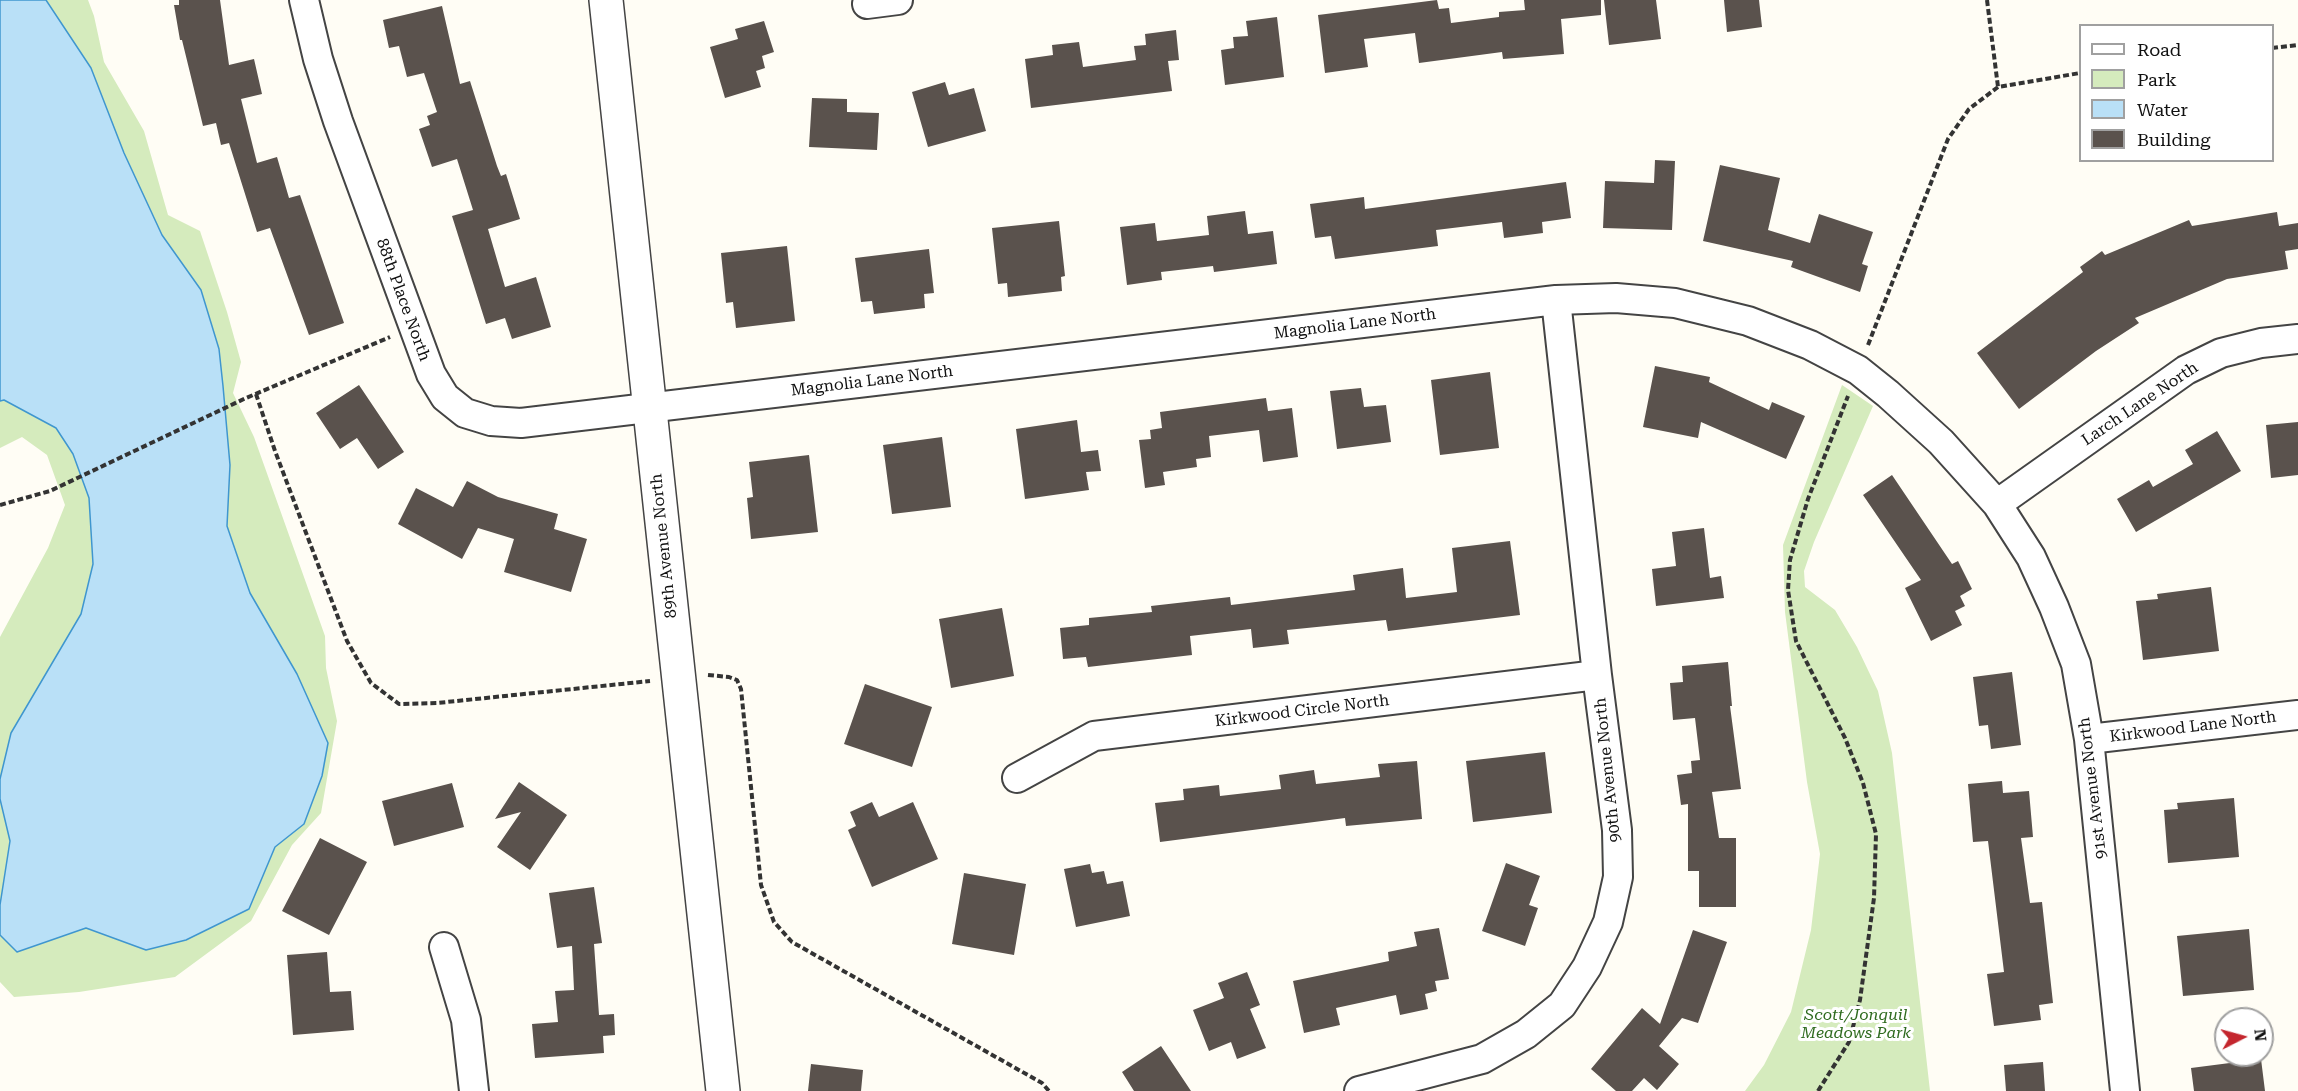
<!DOCTYPE html>
<style>
body{margin:0}
#map{position:relative;width:2298px;height:1091px;overflow:hidden;background:#fffdf5;font-family:"Roboto Serif",serif}
canvas{display:block}
.legend{position:absolute;left:2079px;top:24px;width:195px;height:138px;box-sizing:border-box;background:#fff;border:2px solid #a0a0a0;margin:0;padding:8px 10px;list-style:none;font-size:18px;color:#111}
.legend li{display:flex;align-items:center;gap:12px;height:30px}
.legend b{width:30px;border:2px solid #a0a0a0}
.north{position:absolute;left:2214px;top:1007px;width:60px;height:60px;box-sizing:border-box;background:#fff;border:2px solid #a0a0a0;border-radius:50%;rotate:84deg;font-size:16px;font-weight:700;line-height:24px;text-align:center;color:#111}
.north::after{content:'';display:block;margin:auto;width:21px;height:27px;background:#c4262e;clip-path:polygon(50% 0,100% 100%,50% 72%,0 100%)}
</style>
<div id="map">
<canvas width="2298" height="1091"></canvas>
<ul class="legend">
<li><b style="height:8px;background:#fff"></b>Road</li>
<li><b style="height:16px;background:#d5ebbd"></b>Park</li>
<li><b style="height:16px;background:#b9e0f7"></b>Water</li>
<li><b style="height:16px;background:#5a524d"></b>Building</li>
</ul>
<div class="north">N</div>
</div>
<script>
const c = document.querySelector('canvas').getContext('2d');
c.lineJoin = 'round';
function paint(path, color) {
  c.fillStyle = color;
  c.fill(path, 'evenodd');
}
function shape(rows) {
  const path = new Path2D();
  for (const r of rows) {
    path.moveTo(r[0], r[1]);
    for (let i = 2; i < r.length; i += 2) path.lineTo(r[i], r[i + 1]);
  }
  return path;
}
function stroke(path, color, width, dash) {
  c.strokeStyle = color;
  c.lineWidth = width;
  c.lineCap = dash ? 'butt' : 'round';
  c.setLineDash(dash || []);
  c.stroke(path);
}
function drawText(font, color, halo, rows, align = 'center') {
  c.font = font + ' "Roboto Serif",serif';
  c.lineWidth = 6;
  c.setLineDash([]);
  c.textBaseline = 'middle';
  c.strokeStyle = halo;
  c.fillStyle = color;
  for (const [text, x, y, turn = 0] of rows) {
    c.save();
    c.translate(x, y);
    c.rotate((+turn || 0) * Math.PI / 180);
    c.textAlign = isNaN(turn) ? turn : align;
    if (halo) c.strokeText(text, 0, 0);
    c.fillText(text, 0, 0);
    c.restore();
  }
}
const green = shape([
 [0,0,88,0,94,16,104,62,144,131,168,215,200,231,227,312,241,362,233,393,254,437,325,636,326,668,337,721,321,813,292,845,251,921,175,977,79,992,14,997,0,982,0,637,48,548,65,505,47,455,22,437,0,448],
 [1842,385,1873,406,1814,542,1804,571,1805,587,1835,610,1857,647,1878,691,1892,753,1930,1091,1745,1091,1764,1065,1791,1012,1811,930,1820,854,1807,782,1785,612,1783,545]
]);
const water = shape([
 [0,0,46,0,91,68,124,153,162,235,201,290,219,349,223,386,230,465,227,526,250,593,297,674,328,743,322,776,304,824,275,847,249,909,186,940,146,950,86,928,17,952,0,935,0,905,10,841,0,799,0,779,11,733,81,614,93,564,89,498,73,454,56,428,4,400,0,401,0,0]
]);
const building = shape([
 [179,0,220,0,229,65,254,59,262,94,241,99,257,163,277,157,289,198,300,195,344,323,309,335,270,228,257,232,229,143,221,145,216,123,203,126,182,40,180,40,174,5,179,5],
 [1437,0,1439,9,1449,8,1451,23,1499,17,1499,12,1525,10,1524,0,1601,0,1601,15,1561,19,1564,54,1503,59,1502,52,1419,63,1415,33,1364,39,1368,67,1325,73,1318,15],
 [1604,0,1656,0,1661,39,1609,45],
 [1724,0,1759,0,1762,27,1727,32],
 [442,6,460,84,470,81,497,166,501,176,506,174,520,219,488,229,505,287,536,277,551,327,512,339,505,318,486,324,452,216,473,210,457,159,432,167,419,129,430,125,427,116,437,112,424,73,407,77,399,46,389,48,383,20],
 [1277,17,1284,77,1225,85,1221,50,1234,48,1233,37,1248,36,1246,21],
 [764,21,774,52,762,56,765,68,756,71,761,87,725,98,710,47,738,39,735,29],
 [1176,30,1179,60,1168,61,1172,91,1031,108,1025,59,1053,55,1052,45,1079,42,1083,67,1136,60,1134,46,1146,45,1145,34],
 [945,82,949,95,974,88,986,131,928,147,912,92],
 [812,98,847,99,847,112,879,113,877,150,809,147],
 [1655,160,1675,161,1672,230,1603,228,1605,181,1654,183],
 [1720,165,1780,178,1768,230,1810,243,1819,214,1873,232,1862,264,1868,266,1860,292,1791,267,1793,261,1703,241],
 [1566,182,1571,218,1542,222,1543,233,1504,238,1502,222,1436,230,1438,246,1335,259,1331,236,1315,238,1310,204,1364,197,1365,209],
 [1245,211,1248,234,1273,231,1277,264,1214,272,1213,266,1161,272,1162,280,1127,285,1120,227,1155,223,1157,241,1209,235,1207,216],
 [2277,212,2279,226,2298,223,2298,249,2285,251,2288,269,2227,279,2135,318,2139,323,2096,351,2019,409,1977,353,2083,272,2080,267,2102,251,2105,255,2189,220,2192,226],
 [1059,221,1065,276,1061,277,1062,291,1008,297,1007,283,998,284,992,228],
 [787,246,795,321,736,328,733,302,726,303,721,253],
 [929,249,934,293,924,294,925,308,874,314,872,301,861,302,855,258],
 [1655,366,1710,377,1709,382,1769,410,1772,402,1805,416,1786,459,1701,422,1698,438,1643,427],
 [1490,372,1499,448,1440,455,1431,380],
 [359,385,404,452,378,469,357,438,340,449,316,413],
 [1361,388,1364,407,1386,405,1391,442,1337,449,1330,391],
 [1266,398,1268,411,1292,408,1298,457,1263,462,1259,430,1209,436,1211,457,1196,459,1197,467,1163,472,1165,485,1145,488,1139,440,1151,439,1150,430,1162,428,1160,412],
 [1077,420,1081,452,1098,450,1101,471,1086,472,1089,490,1025,499,1016,429],
 [2298,422,2298,475,2271,478,2266,425],
 [2217,431,2241,471,2136,532,2117,499,2149,480,2153,487,2193,464,2185,450],
 [942,437,951,507,892,514,883,445],
 [809,455,818,532,751,539,747,498,753,497,749,462],
 [1892,475,1952,564,1958,561,1972,589,1960,596,1965,606,1955,611,1962,625,1931,641,1905,588,1921,580,1863,495],
 [467,481,498,497,558,514,554,529,587,539,571,592,504,572,514,539,478,528,462,559,398,524,416,488,453,507],
 [1704,528,1710,578,1721,576,1724,598,1656,606,1652,569,1676,566,1672,532],
 [1510,541,1520,615,1388,631,1386,620,1287,630,1289,644,1253,648,1251,629,1190,636,1192,655,1088,667,1086,657,1063,659,1060,628,1089,625,1089,618,1152,612,1151,606,1230,597,1231,605,1355,590,1353,575,1403,568,1406,598,1457,592,1452,548],
 [2211,587,2219,651,2143,660,2136,601,2158,599,2157,594],
 [1002,608,1014,676,951,688,939,619],
 [1728,662,1732,706,1730,706,1741,789,1712,792,1719,838,1736,838,1736,907,1699,907,1699,871,1688,871,1688,804,1681,805,1677,775,1692,773,1691,761,1700,760,1695,718,1673,720,1670,683,1683,682,1682,666],
 [2012,672,2021,745,1991,749,1988,725,1979,726,1973,677],
 [865,684,932,707,912,767,844,744],
 [1545,752,1552,813,1473,822,1466,761],
 [1417,761,1422,819,1346,826,1345,818,1160,842,1155,803,1184,800,1183,789,1219,785,1220,796,1281,789,1279,775,1314,770,1316,784,1380,777,1378,764],
 [2002,781,2003,793,2029,791,2033,837,2021,838,2030,903,2042,902,2053,1003,2039,1005,2041,1020,1994,1026,1987,974,2004,972,1988,841,1973,842,1968,784],
 [519,782,567,815,530,870,497,847,521,812,495,819],
 [452,783,464,827,394,846,382,801],
 [2234,798,2239,857,2168,863,2164,810,2178,809,2177,803],
 [872,802,879,817,913,802,938,859,872,887,848,830,856,826,850,812],
 [320,838,367,862,329,935,282,911],
 [1506,863,1540,876,1529,905,1538,908,1525,946,1482,931],
 [1090,864,1092,873,1104,871,1107,884,1123,881,1130,916,1076,927,1064,869],
 [964,873,1026,884,1014,955,952,944],
 [594,887,602,943,594,944,599,1015,614,1014,615,1035,603,1036,604,1053,535,1058,532,1024,558,1022,555,991,574,990,572,946,557,948,549,893],
 [1439,928,1449,979,1435,981,1437,991,1425,994,1428,1009,1400,1015,1396,995,1336,1008,1340,1025,1304,1033,1293,981,1389,961,1388,952,1417,946,1414,932],
 [2249,929,2254,990,2183,996,2177,936],
 [1693,930,1727,942,1698,1023,1682,1018,1659,1046,1679,1064,1657,1090,1644,1078,1632,1091,1616,1091,1591,1069,1642,1008,1660,1024],
 [327,952,330,992,351,991,354,1030,293,1035,287,955],
 [1247,972,1260,1005,1250,1009,1266,1048,1237,1059,1231,1042,1209,1051,1193,1010,1224,998,1218,983],
 [1161,1046,1191,1091,1134,1091,1122,1072],
 [2261,1059,2265,1091,2194,1091,2191,1068],
 [2043,1062,2045,1091,2006,1091,2004,1065],
 [811,1064,863,1070,861,1091,808,1091]
]);
const path = shape([
 [1987,0,1998,87],
 [2272,48,2298,45],
 [1868,345,1948,139,1969,109,1998,87,2080,73],
 [256,394,275,451,347,641,371,683,399,704,437,703,650,681],
 [0,505,50,491,246,398,390,337],
 [708,675,729,677,737,680,741,689,761,885,774,922,792,942,1042,1083,1049,1091],
 [1818,1091,1849,1042,1860,1000,1874,898,1876,834,1863,783,1845,738,1796,641,1788,590,1790,560,1808,499,1848,396]
]);
const minor = shape([
 [304,0,318,59,338,121,431,374,445,397,465,413,491,421,521,423,1556,300,1616,298,1675,303,1748,321,1810,345,1858,370,1888,394,1941,442,1997,504,2031,557,2054,607,2076,664,2089,739,2125,1091],
 [867,4,898,0],
 [1997,504,2186,370,2221,353,2261,343,2298,339],
 [2089,739,2298,715],
 [1017,778,1094,736,1597,675],
 [444,947,466,1020,474,1091],
 [1359,1091,1482,1059,1526,1034,1562,1005,1587,967,1608,922,1618,877,1617,830,1597,675,1556,300]
]);
const tertiary = shape([
 [606,0,723,1091]
]);
const streetNames = [
 ["88th Place North",403,300,70],
 ["Magnolia Lane North",1355,324,-7],
 ["Magnolia Lane North",872,381,-7],
 ["Larch Lane North",2140,404,-34],
 ["89th Avenue North",664,546,-96],
 ["Kirkwood Circle North",1302,711,-7],
 ["Kirkwood Lane North",2193,727,-7],
 ["90th Avenue North",1608,770,-96],
 ["91st Avenue North",2093,788,-97]
];
const parkNames = [
 ["Scott/Jonquil",1856,1015],
 ["Meadows Park",1856,1033]
];
paint(green, '#d5ebbd');
paint(water, '#b9e0f7');
stroke(water, '#3f96cf', 1.5);
paint(building, '#5a524d');
stroke(minor, '#444', 32);
stroke(tertiary, '#444', 36);
stroke(path, '#333', 4, [6, 3]);
stroke(minor, '#fff', 28);
stroke(tertiary, '#fff', 33);
drawText('16px', '#111', '#fff', streetNames);
drawText('italic 16px', '#2f6b1f', '#fff', parkNames);
</script>
